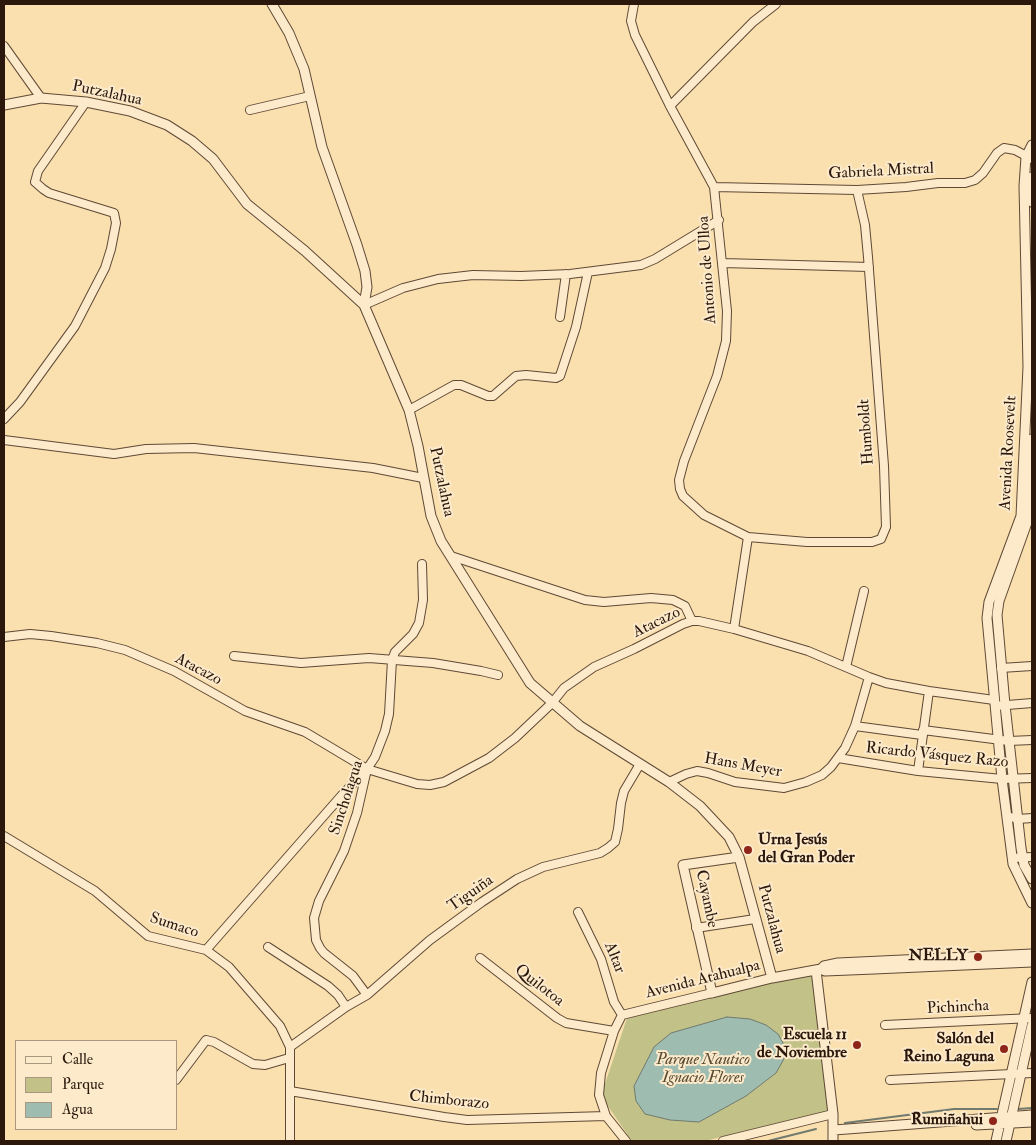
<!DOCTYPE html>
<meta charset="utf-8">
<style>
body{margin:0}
#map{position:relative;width:1036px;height:1145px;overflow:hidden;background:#fadfaf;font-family:"IM FELL Double Pica",serif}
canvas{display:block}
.frame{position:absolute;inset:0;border:5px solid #2b170c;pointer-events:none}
.legend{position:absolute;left:15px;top:1040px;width:162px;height:90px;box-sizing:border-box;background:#fceacb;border:1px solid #a8967f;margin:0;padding:6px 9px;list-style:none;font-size:15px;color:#2b170c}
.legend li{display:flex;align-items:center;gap:10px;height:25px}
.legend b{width:25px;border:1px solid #a8967f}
</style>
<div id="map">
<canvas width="1036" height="1145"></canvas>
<div class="frame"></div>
<ul class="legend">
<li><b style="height:6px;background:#fceacb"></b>Calle</li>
<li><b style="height:14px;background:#c1c188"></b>Parque</li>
<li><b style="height:14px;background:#9fbcb1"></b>Agua</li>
</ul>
</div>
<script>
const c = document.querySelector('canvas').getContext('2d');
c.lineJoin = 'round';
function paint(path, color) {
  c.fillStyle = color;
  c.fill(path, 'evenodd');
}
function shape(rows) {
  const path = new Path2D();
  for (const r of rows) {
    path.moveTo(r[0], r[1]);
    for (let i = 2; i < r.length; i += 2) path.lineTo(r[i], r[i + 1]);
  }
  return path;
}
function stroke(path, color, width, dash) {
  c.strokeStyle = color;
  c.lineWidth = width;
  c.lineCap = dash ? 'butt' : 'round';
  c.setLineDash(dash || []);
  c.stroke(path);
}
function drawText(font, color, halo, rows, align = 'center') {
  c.font = font + ' "IM FELL Double Pica",serif';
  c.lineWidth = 4;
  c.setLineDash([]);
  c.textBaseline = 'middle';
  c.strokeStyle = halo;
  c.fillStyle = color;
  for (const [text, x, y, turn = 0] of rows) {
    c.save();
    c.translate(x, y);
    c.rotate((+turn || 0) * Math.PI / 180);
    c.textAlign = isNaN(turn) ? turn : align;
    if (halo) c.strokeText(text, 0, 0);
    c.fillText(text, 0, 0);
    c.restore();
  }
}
const green = shape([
 [813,974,822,1058,833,1116,786,1121,705,1141,632,1141,603,1099,603,1090,628,1015]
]);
const water = shape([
 [727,1017,750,1019,766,1025,778,1034,783,1043,785,1057,776,1073,746,1096,699,1122,670,1120,645,1114,636,1101,634,1086,654,1047,671,1033,727,1017]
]);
const stream = shape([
 [1018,1109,1032,1108],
 [845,1123,954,1109,997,1109],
 [768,1141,816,1129]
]);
const minor = shape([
 [634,4,631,21,635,35,670,106,714,187,727,311,726,341,717,376,684,461,679,480,680,489,683,496,704,515,748,537,734,629],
 [4,46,41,98],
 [670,106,753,22,776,4],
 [250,110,310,96],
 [714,187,857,190,906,187,938,183,965,183,975,180,983,173,997,153,1004,148,1015,150,1032,159],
 [723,263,869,267],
 [364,305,403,288,438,279,473,275,521,276,570,274,641,265,655,259,719,220],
 [560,317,566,274],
 [409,410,454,385,461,385,488,396,493,396,516,376,526,375,556,378,560,376,576,327,588,272],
 [4,419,20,402,75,326,105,268,111,249,116,223,114,213,49,193,43,189,35,182,38,171,86,102],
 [4,440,114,454,146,449,194,448,373,468,423,478],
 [748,537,807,542,872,542,881,539,886,527,884,466,868,257,865,225,857,190],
 [451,556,585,600,604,602,651,598,673,600,685,606,692,621],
 [4,637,30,634,51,636,97,643,125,650,174,671,245,711,305,732,367,769,417,784,430,785,444,782,489,758,515,738,552,703,564,688,594,667,634,649,683,624,692,621,699,621,734,629,808,651,869,677,886,683,929,691,994,700],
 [234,656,301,663,369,658,433,663,481,671,498,675],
 [846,667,864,591],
 [1001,668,1032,666],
 [995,706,1032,703],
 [855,726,922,735],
 [923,730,1009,741,1032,740],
 [838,758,918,771,1002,779,1032,778],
 [918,771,929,691],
 [669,782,686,774,697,771,708,773,735,782,784,788,806,782,822,775,831,767,845,748,855,726,869,677],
 [1007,816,1018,819,1032,818],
 [4,836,95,891,148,936,206,950,229,967,280,1026,290,1047,290,1141],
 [1012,858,1032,857],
 [578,912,601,959,614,1002,622,1015],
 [696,928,755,919],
 [268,947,328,986,338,995,346,1007],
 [206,950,342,795,366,770],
 [480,958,557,1018,566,1023,614,1031],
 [367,995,353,976,324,953,320,948,316,940,314,918,319,901,344,851,357,813,367,769,375,757,385,731,389,714,392,660,395,652,413,634,419,623,423,600,422,564],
 [622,1015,614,1031,601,1073,599,1095,606,1116,626,1141],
 [622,1015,712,993],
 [885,1025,1032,1018],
 [290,1047,346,1007,367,995,430,940,482,902,517,879,543,867,600,853,608,848,615,842,618,829,621,803,624,791,640,764],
 [176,1080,206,1040,214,1042,253,1064,265,1065,289,1058],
 [890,1080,1032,1073],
 [290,1091,444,1117,467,1120,606,1116],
 [723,1141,833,1114]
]);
const tertiary = shape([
 [272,4,289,33,304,69,322,147,357,245,365,271,367,287,364,305],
 [4,105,41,98,86,102,130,111,167,125,192,141,213,159,247,204,305,251,364,305,409,410,418,446,431,516,441,541,530,683,580,726,669,782,700,806,729,837,739,857,772,978],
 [1032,145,1026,157,1024,186,1028,367,1021,516,989,602,987,618,1002,779,1013,864,1032,903],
 [1032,177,1032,202],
 [1032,439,1029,517,999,601,997,615,1005,705,1021,848,1024,865,1032,879],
 [739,857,683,865,712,993,772,978,821,969,825,971,874,969,1032,962],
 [821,969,824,966,838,963,1032,954],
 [816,970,833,1114,833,1141],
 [976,1125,1032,1122],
 [834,1130,1032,1115],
 [996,1141,1032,982],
 [1006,1141,1032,1025]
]);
const markers = [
 [748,850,5,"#8f2418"],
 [978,957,5,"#8f2418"],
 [857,1045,5,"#8f2418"],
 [1004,1049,5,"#8f2418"],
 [993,1121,5,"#8f2418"]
];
const streetNames = [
 ["Putzalahua",107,94,12],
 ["Gabriela Mistral",881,172,-3],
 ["Antonio de Ulloa",708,270,-94],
 ["Humboldt",867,432,-94],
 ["Avenida Roosevelt",1009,453,-87],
 ["Putzalahua",441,482,78],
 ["Atacazo",657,623,-26],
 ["Atacazo",198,670,28],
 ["Ricardo Vásquez Razo",937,756,6],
 ["Hans Meyer",743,766,10],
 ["Sincholagua",347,798,-72],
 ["Tiguiña",471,894,-35],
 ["Cayambe",706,899,78],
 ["Putzalahua",771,919,75],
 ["Sumaco",174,926,18],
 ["Altar",614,958,68],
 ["Avenida Atahualpa",703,980,-14],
 ["Quilotoa",539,986,38],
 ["Pichincha",958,1008,-3],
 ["Chimborazo",449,1101,6]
];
const poiNames = [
 ["Urna Jesús",758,841,"left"],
 ["del Gran Poder",758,859,"left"],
 ["NELLY",968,957],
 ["Escuela 11",847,1036],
 ["de Noviembre",847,1054],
 ["Salón del",994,1040],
 ["Reino Laguna",994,1058],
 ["Rumiñahui",983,1121]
];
const parkNames = [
 ["Parque Nautico",703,1061],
 ["Ignacio Flores",703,1079]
];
paint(green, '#c1c188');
paint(water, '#9fbcb1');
stroke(water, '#717a6f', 1);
stroke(stream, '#717a6f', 2);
stroke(minor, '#5f4935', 10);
stroke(tertiary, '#5f4935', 11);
stroke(minor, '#fceacb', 8);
stroke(tertiary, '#fceacb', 9);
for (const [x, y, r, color] of markers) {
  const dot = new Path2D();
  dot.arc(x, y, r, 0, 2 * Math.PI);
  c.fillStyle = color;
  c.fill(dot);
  stroke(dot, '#fceacb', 2);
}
drawText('16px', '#2b170c', '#fceacb', streetNames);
drawText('bold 16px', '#2b170c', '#fceacb', poiNames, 'right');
drawText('italic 16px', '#584a31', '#fceacb', parkNames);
</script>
